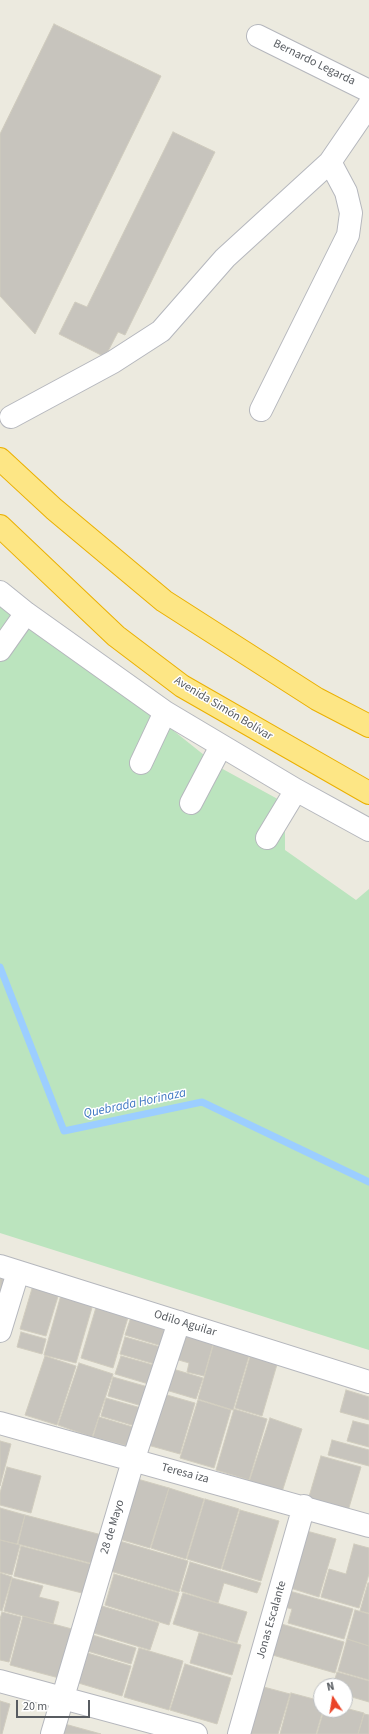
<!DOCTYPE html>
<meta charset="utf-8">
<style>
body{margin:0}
#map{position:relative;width:369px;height:1734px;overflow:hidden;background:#eceadf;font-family:"Source Sans 3",sans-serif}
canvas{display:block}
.north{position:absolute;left:313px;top:1678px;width:40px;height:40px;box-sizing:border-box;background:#fff;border:1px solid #bcbec0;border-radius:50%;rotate:348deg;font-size:11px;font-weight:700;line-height:16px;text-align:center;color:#585c61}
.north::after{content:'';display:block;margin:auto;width:14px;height:18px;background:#ea4327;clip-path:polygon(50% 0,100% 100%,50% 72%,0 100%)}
.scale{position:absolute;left:16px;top:1700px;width:74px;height:18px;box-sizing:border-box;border:2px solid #585c61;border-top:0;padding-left:5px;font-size:12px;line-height:14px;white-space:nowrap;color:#585c61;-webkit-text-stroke:3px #fff;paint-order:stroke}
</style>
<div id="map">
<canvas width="369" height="1734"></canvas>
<div class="north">N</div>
<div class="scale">20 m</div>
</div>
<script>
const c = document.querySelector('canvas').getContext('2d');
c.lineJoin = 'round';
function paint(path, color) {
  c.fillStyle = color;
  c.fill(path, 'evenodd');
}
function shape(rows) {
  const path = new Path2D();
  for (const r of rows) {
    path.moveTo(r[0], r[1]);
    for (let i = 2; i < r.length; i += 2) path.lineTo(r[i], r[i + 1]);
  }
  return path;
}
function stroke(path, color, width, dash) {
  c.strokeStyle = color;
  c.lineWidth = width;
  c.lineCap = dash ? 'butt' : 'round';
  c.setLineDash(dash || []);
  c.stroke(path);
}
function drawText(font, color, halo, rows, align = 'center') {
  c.font = font + ' "Source Sans 3",sans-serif';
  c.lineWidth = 3;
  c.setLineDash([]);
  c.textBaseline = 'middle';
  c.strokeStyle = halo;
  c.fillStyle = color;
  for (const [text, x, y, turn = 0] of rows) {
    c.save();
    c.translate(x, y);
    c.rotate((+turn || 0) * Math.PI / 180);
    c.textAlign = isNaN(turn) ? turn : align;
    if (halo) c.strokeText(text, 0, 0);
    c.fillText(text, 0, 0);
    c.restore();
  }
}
const green = shape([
 [0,592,219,767,285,803,285,850,356,900,369,889,369,1350,0,1233]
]);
const stream = shape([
 [0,967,64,1131,202,1102,369,1182]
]);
const building = shape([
 [54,24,161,76,35,334,0,296,0,134,54,24],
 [173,132,215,152,125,335,118,332,105,357,59,334,75,302,87,307,173,132],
 [0,1275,8,1277,0,1301,0,1275],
 [33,1285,59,1293,46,1336,20,1329,33,1285],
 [61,1295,93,1304,76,1363,44,1355,61,1295],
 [97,1304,129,1314,113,1368,81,1358,97,1304],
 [133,1311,172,1322,165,1347,125,1335,133,1311],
 [182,1327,215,1337,204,1376,187,1372,189,1363,172,1358,182,1327],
 [21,1332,46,1339,42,1354,17,1347,21,1332],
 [125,1337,164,1348,158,1365,120,1354,125,1337],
 [215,1339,251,1349,233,1410,198,1399,215,1339],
 [251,1353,278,1361,262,1416,235,1408,251,1353],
 [45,1356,76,1366,57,1425,25,1415,45,1356],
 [121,1356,157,1366,152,1385,115,1374,121,1356],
 [79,1363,113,1374,92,1437,58,1425,79,1363],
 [173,1369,203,1378,196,1399,166,1390,173,1369],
 [113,1377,148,1387,142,1406,108,1396,113,1377],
 [346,1390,369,1397,369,1420,340,1412,346,1390],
 [160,1393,195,1403,180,1454,144,1444,160,1393],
 [106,1398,141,1408,135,1426,101,1416,106,1398],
 [198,1400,231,1410,214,1468,180,1458,198,1400],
 [234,1409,267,1419,249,1480,216,1470,234,1409],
 [99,1417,133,1427,128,1446,93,1437,99,1417],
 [270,1418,302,1429,282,1492,249,1482,270,1418],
 [353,1421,369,1425,369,1447,347,1441,353,1421],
 [332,1440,369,1450,369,1466,328,1455,332,1440],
 [0,1441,11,1444,0,1486,0,1441],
 [321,1456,361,1467,348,1511,308,1500,321,1456],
 [7,1467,41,1476,31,1513,0,1505,0,1493,7,1467],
 [134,1478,169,1488,150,1548,116,1538,134,1478],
 [169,1488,204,1499,186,1559,151,1548,169,1488],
 [205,1499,239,1509,221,1569,187,1559,205,1499],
 [0,1508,25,1515,17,1544,0,1540,0,1508],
 [240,1510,279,1521,261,1581,222,1569,240,1510],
 [25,1515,102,1535,94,1564,18,1544,25,1515],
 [303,1530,336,1539,319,1597,287,1587,303,1530],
 [0,1540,20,1545,12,1575,0,1572,0,1540],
 [116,1540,188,1561,179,1592,107,1570,116,1540],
 [354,1544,369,1548,369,1574,359,1608,321,1597,329,1569,346,1574,354,1544],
 [21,1546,94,1565,86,1594,14,1576,21,1546],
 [190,1562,261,1583,257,1593,224,1583,218,1603,181,1591,190,1562],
 [0,1573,12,1577,2,1611,0,1610,0,1573],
 [114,1574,179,1593,169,1625,105,1605,114,1574],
 [12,1578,43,1586,39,1597,59,1602,53,1624,4,1611,12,1578],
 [368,1583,369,1583,369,1613,360,1611,368,1583],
 [286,1590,353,1609,344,1639,288,1623,292,1609,281,1606,286,1590],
 [183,1593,247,1612,237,1643,173,1624,183,1593],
 [102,1606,159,1623,150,1650,94,1633,102,1606],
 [355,1610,369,1614,369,1646,347,1639,355,1610],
 [2,1612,21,1617,9,1662,0,1660,0,1619,2,1612],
 [23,1616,72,1629,59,1678,10,1665,23,1616],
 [278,1623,344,1642,335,1673,269,1654,278,1623],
 [199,1633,241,1645,232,1675,190,1663,199,1633],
 [89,1634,136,1648,131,1664,84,1650,89,1634],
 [347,1639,369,1646,369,1680,338,1671,347,1639],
 [139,1648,183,1661,169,1710,124,1697,139,1648],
 [84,1652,131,1666,122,1696,75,1682,84,1652],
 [185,1664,231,1678,217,1724,170,1710,185,1664],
 [337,1672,369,1681,369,1702,345,1695,345,1686,333,1686,337,1672],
 [260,1686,290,1694,278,1734,246,1734,260,1686],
 [291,1693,321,1701,321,1710,323,1710,316,1734,280,1734,291,1693],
 [0,1701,10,1704,2,1734,0,1734,0,1701],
 [345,1708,364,1713,358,1734,317,1734,324,1710,345,1710,345,1708],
 [364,1714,369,1715,369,1734,358,1734,364,1714],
 [61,1723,101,1734,58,1734,61,1723]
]);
const minor = shape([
 [258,36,369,91],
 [261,410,348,235,351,213,346,192,330,162],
 [11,417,113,362,161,331,225,258,330,162,369,105],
 [0,592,26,613,165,712,296,790,369,830],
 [0,650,26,613],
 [141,763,165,712],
 [191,803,221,746],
 [267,838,296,790],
 [0,1266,369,1382],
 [0,1331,18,1272],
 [0,1423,369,1526],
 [0,1681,196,1734],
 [52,1734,133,1461,179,1322],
 [239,1734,304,1506]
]);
const highway = shape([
 [0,459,54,509,164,601,317,699,369,726],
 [0,526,116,636,182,686,369,793]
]);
const streetNames = [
 ["Bernardo Legarda",314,63,26],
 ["Avenida Simón Bolívar",223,709,31],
 ["Odilo Aguilar",185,1324,17],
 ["Teresa iza",185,1474,15],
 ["28 de Mayo",113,1527,-73],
 ["Jonas Escalante",272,1620,-74]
];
const waterNames = [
 ["Quebrada Horinaza",135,1104,-12]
];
paint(green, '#bbe4be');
stroke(stream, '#9cceff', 7);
paint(building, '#c7c4bd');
stroke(building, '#d0ccbe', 1);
stroke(minor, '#b5b7bd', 24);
stroke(highway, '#ebb000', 24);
stroke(minor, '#fff', 22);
stroke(highway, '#fde685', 22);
drawText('12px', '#585c61', '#fff', streetNames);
drawText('italic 13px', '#3f77c2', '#fff', waterNames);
</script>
